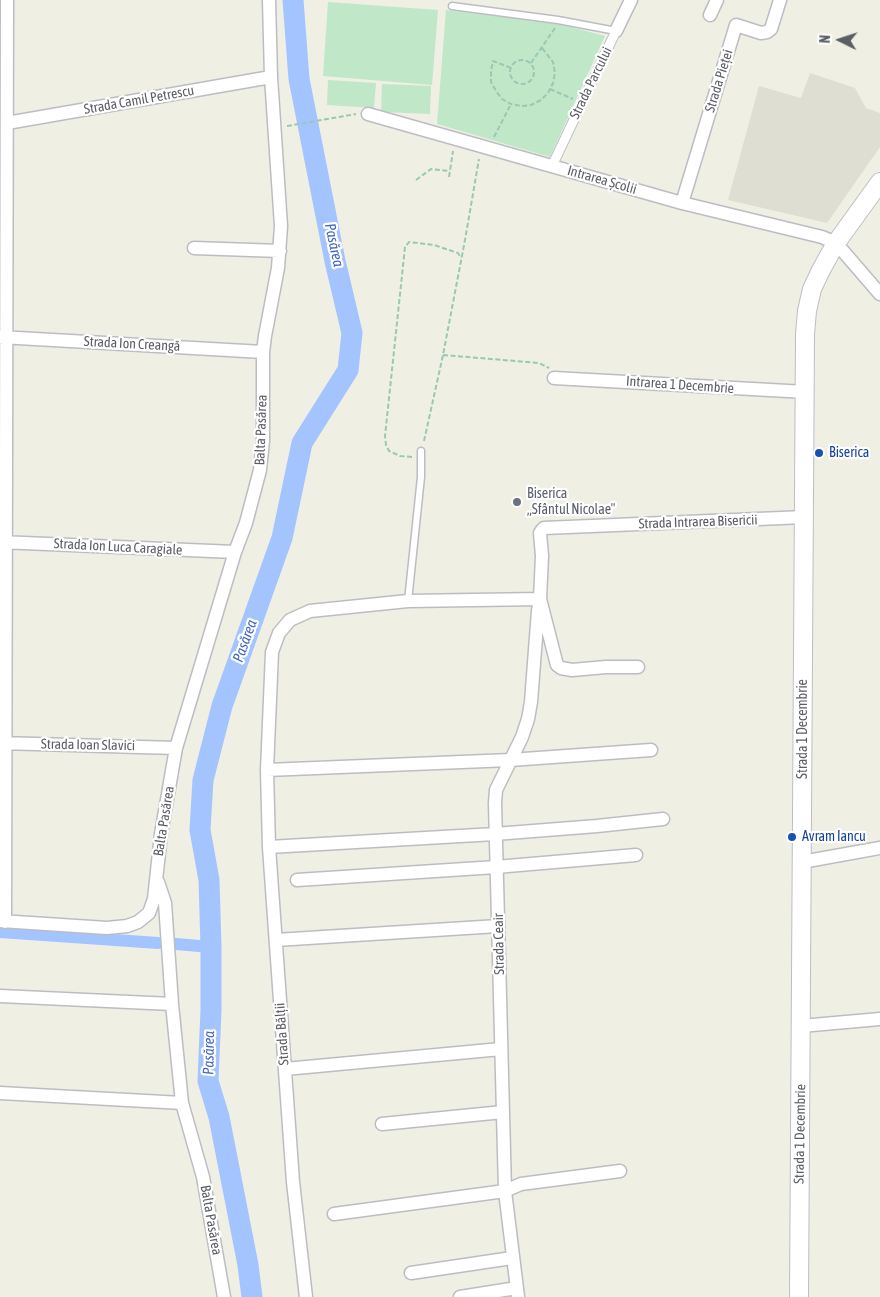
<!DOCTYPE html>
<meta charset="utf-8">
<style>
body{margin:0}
#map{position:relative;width:880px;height:1297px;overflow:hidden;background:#efefe4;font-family:"Asap Condensed",sans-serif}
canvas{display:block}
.north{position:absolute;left:815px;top:15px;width:50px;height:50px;-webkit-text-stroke:4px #fff;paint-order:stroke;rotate:274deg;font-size:14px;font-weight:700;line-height:20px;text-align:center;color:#5c5e65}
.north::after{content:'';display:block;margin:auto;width:18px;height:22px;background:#5c5e65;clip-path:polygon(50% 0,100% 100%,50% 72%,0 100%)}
</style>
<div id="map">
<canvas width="880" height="1297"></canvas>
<div class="north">N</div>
</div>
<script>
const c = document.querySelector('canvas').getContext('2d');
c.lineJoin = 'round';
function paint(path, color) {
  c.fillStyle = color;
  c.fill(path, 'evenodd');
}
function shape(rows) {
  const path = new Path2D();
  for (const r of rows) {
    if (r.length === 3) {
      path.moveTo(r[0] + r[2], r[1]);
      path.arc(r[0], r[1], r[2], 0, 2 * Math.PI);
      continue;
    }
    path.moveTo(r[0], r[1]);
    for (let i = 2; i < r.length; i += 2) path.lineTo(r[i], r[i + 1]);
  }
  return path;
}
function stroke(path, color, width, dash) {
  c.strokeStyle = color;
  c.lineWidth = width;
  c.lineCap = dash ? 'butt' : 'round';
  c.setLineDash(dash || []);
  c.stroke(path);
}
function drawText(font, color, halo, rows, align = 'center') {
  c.font = font + ' "Asap Condensed",sans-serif';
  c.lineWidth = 4.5;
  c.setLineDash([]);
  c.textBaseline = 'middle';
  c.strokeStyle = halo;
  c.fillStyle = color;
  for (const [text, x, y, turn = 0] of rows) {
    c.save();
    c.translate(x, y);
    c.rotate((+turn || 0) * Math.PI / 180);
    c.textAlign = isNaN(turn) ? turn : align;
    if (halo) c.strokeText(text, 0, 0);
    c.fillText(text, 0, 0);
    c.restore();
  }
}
const education = shape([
 [810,73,855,88,866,108,880,113,880,147,827,223,728,200,759,86,801,98]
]);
const green = shape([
 [328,2,438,10,432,85,323,76],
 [446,10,556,23,605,36,550,157,437,124],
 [328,80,376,83,374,108,327,105],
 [382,84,431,86,430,114,381,112]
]);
const canal = shape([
 [0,932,158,943],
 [176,944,211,947]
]);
const river = shape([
 [252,1297,248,1265,219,1117,208,1081,211,1010,211,947,209,880,200,830,203,780,222,706,282,538,302,443,348,370,352,333,335,261,299,79,293,0]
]);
const path = shape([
 [522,72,12],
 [531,63,555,28],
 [511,68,493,61,491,71,491,82,496,91,502,99,511,104,521,106,531,105,541,100,548,93,553,83,555,73,553,62,542,48],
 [550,89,573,99],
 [287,126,356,114],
 [494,137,511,104],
 [449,177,453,151],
 [416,180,431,169,450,171],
 [443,355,539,363,549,368],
 [424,441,443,355,465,240,479,159],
 [412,457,400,456,389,451,386,445,385,436,405,247,409,242,434,245,458,253,461,258]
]);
const service = shape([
 [452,6,558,20,616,31],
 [408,601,421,477,421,451]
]);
const pedestrian = shape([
 [552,166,616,31]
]);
const minor = shape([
 [710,15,717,0],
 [616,31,631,0],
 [368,114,682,203,822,237,836,243,880,294],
 [7,123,271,77],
 [682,203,736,25,761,33,767,32,771,29,780,0],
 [194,248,280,251],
 [0,337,263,352],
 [554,378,806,392],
 [0,542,235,552],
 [638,667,606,667,572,670,561,668,557,665,540,599,542,556,540,533,542,530,544,528,805,517],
 [0,743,176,748],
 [267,770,510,760,651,750],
 [269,847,495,834,597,826,663,819],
 [802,862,880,848],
 [297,880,496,867,636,855],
 [158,882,165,903,172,1004,182,1103,203,1177,224,1297],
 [0,921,107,928,127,926,138,922,149,913,154,899,161,834,176,748,235,552,246,523,260,470,263,441,263,352,265,336,278,268,281,226,271,77,269,0],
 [5,922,7,0],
 [276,940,498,926],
 [0,996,172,1004],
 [801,1026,880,1019],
 [285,1069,501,1049],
 [0,1093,182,1103],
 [382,1124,503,1112],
 [334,1214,505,1191,521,1184,620,1171],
 [411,1273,512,1258],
 [306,1297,293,1182,269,847,267,770,272,652,279,633,290,620,310,611,408,601,540,599],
 [460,1297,517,1288],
 [518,1297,505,1191,495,803,496,790,522,737,528,719,531,702,538,611,540,599]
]);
const secondary = shape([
 [799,1297,805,334,807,311,812,289,821,270,836,243,880,182]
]);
const markers = [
 [819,453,5,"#1a4fb4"],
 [517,502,5,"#6b7280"],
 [792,837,5,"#1a4fb4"]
];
const streetNames = [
 ["Strada Pieței",719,81,-73],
 ["Strada Parcului",591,83,-64],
 ["Strada Camil Petrescu",139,100,-10],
 ["Intrarea Școlii",602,180,16],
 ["Strada Ion Creangă",132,344,3],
 ["Intrarea 1 Decembrie",680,385,4],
 ["Balta Pasărea",261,430,-88],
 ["Strada Intrarea Bisericii",698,522,-2],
 ["Strada Ion Luca Caragiale",118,547,3],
 ["Strada 1 Decembrie",803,729,-90],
 ["Strada Ioan Slavici",88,745,1],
 ["Balta Pasărea",164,821,-81],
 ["Strada Ceair",499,944,-91],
 ["Strada Bălții",282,1034,-94],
 ["Strada 1 Decembrie",800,1134,-89],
 ["Balta Pasărea",211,1220,80]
];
const transitNames = [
 ["Biserica",829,453],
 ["Avram Iancu",802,837]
];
const worshipNames = [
 ["Biserica",527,494],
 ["„Sfântul Nicolae\"",527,510]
];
const waterNames = [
 ["Pasărea",334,245,78],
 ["Pasărea",245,641,-70],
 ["Pasărea",209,1053,-89]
];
paint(education, '#dfded2');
paint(green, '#c1e7c9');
stroke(canal, '#a4c4ff', 12);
stroke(river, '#a4c4ff', 21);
stroke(service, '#bcbdc3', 9);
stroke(pedestrian, '#bcbdc3', 11);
stroke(minor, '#bcbdc3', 15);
stroke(secondary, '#bdbec5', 20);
stroke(path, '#9ac8b1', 2, [5, 2.5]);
stroke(service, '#fff', 6);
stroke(pedestrian, '#fff', 9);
stroke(minor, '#fff', 12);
stroke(secondary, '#fff', 18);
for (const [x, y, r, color] of markers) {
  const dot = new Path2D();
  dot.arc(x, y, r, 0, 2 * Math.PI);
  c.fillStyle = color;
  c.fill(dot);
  stroke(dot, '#fff', 2);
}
drawText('14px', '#5c5e65', '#fff', streetNames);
drawText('14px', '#164399', '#fff', transitNames, 'left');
drawText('14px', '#5b616d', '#fff', worshipNames, 'left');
drawText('italic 15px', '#4567c4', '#fff', waterNames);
</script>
